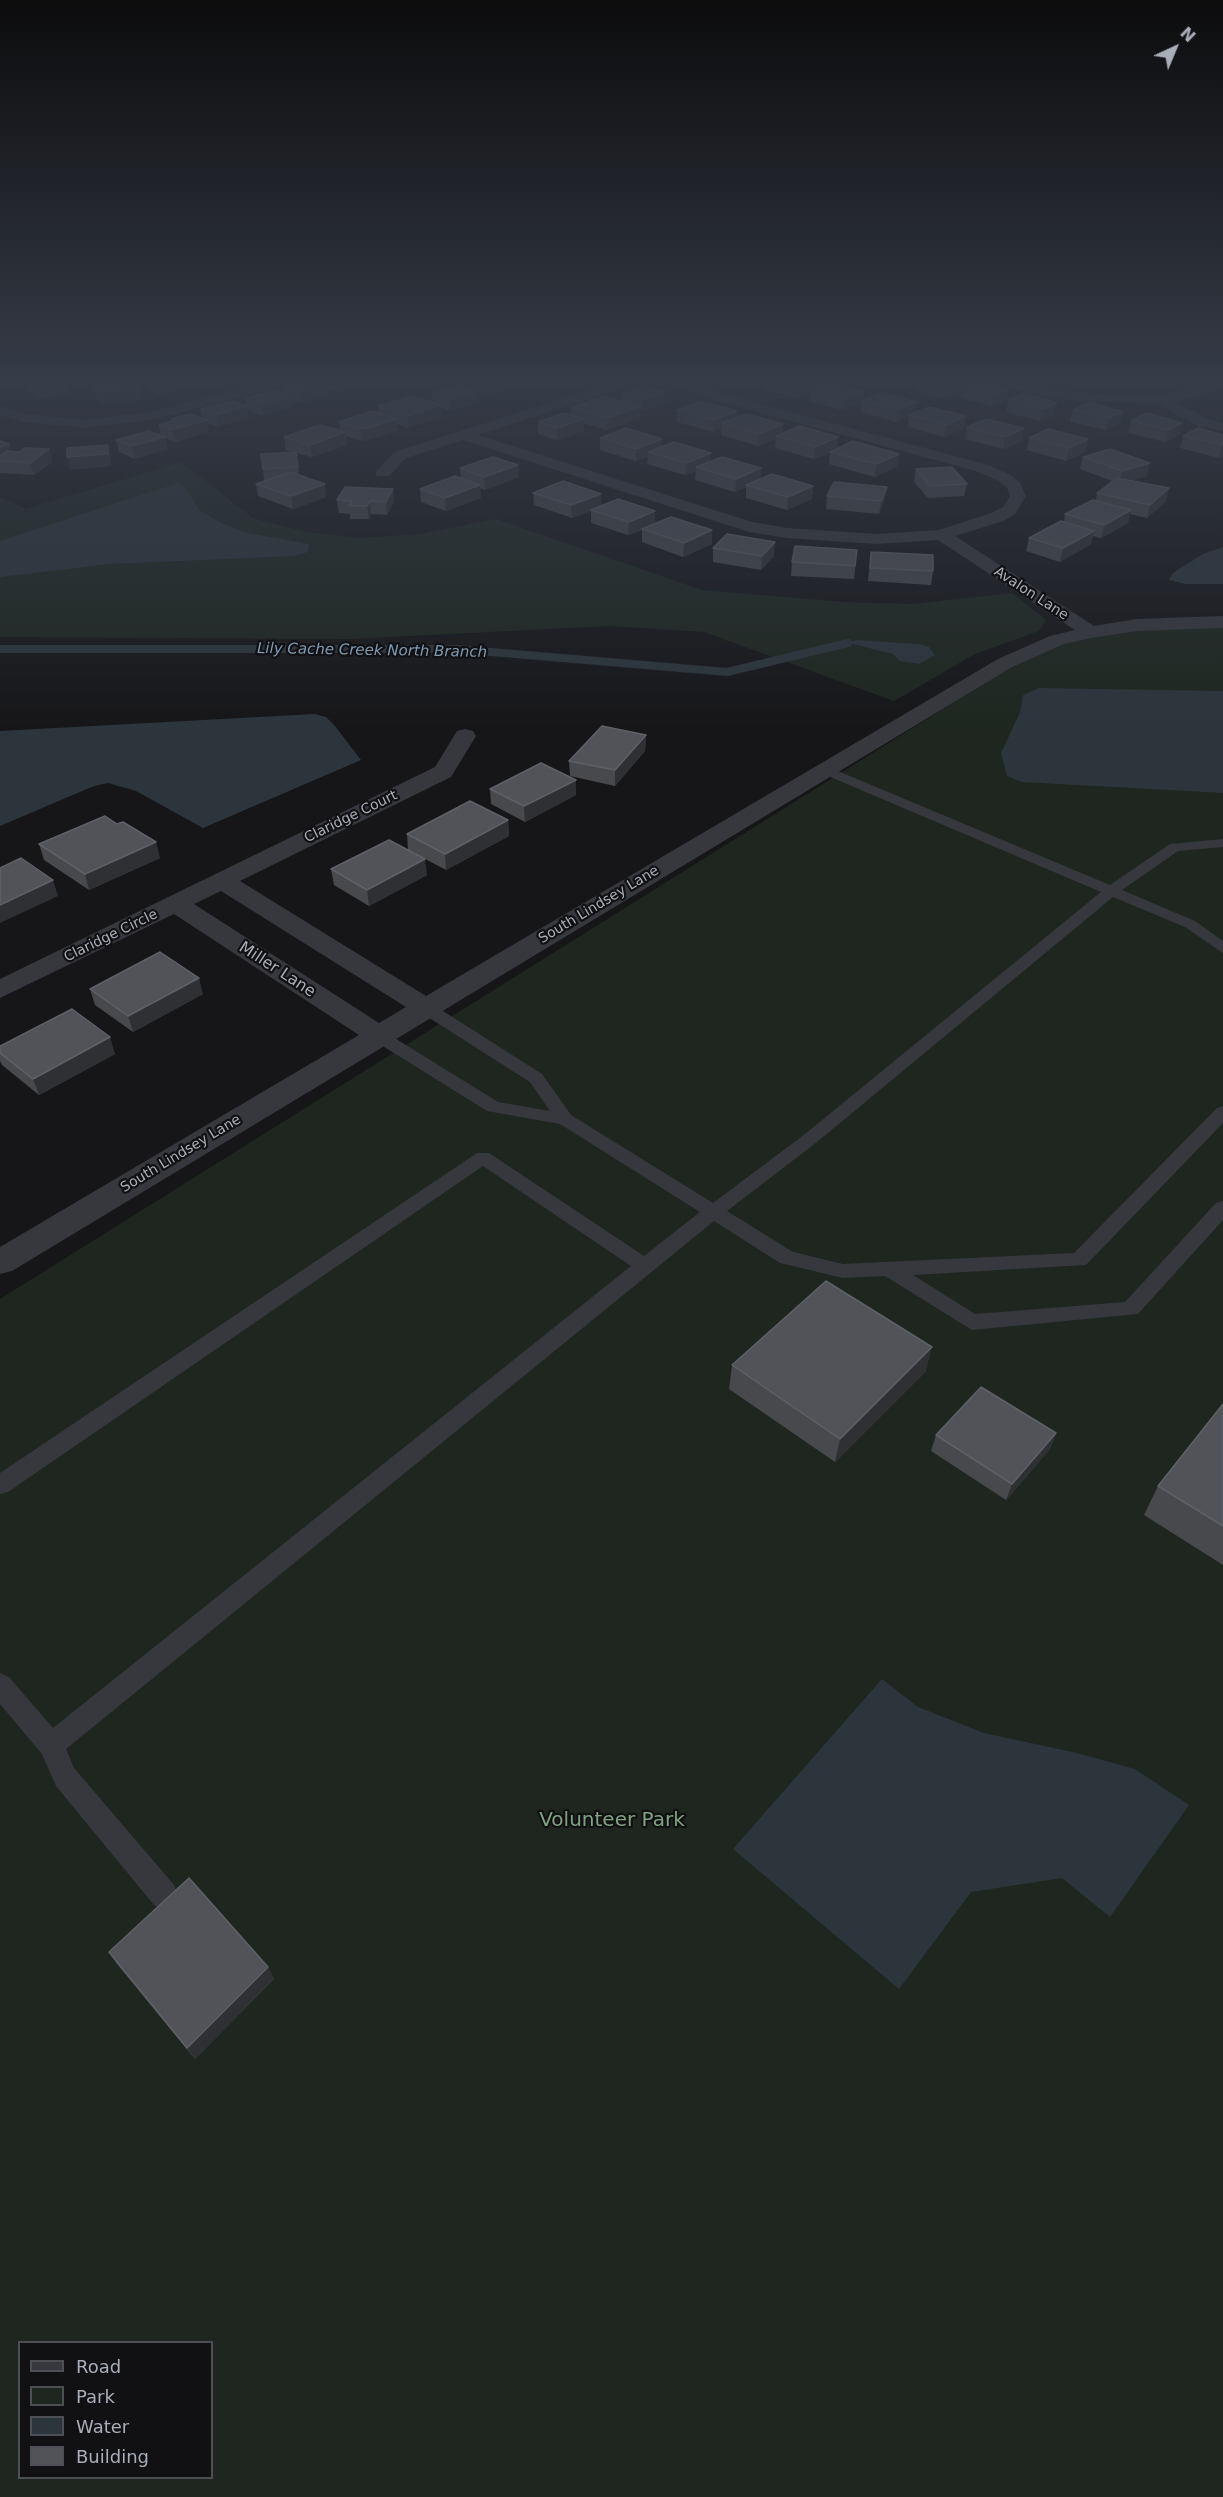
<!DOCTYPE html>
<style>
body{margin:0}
#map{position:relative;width:1223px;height:2497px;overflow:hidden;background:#161618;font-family:"DejaVu Sans",sans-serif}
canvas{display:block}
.legend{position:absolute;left:18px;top:2341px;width:195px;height:138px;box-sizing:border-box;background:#111113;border:2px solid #4d4f55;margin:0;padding:8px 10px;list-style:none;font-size:18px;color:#a8adb8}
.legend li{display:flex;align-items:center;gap:12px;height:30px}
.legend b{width:30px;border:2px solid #4d4f55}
.north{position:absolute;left:1145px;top:18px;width:60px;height:60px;-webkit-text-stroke:4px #111113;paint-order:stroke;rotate:44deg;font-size:16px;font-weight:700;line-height:24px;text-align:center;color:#a8adb8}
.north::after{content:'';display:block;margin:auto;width:21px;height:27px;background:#a8adb8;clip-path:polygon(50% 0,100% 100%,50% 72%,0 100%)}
</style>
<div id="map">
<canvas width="1223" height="2497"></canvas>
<ul class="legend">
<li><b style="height:8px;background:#37383d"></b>Road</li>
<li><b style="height:16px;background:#1e261f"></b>Park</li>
<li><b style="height:16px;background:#2c353c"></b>Water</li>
<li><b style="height:16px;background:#525359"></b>Building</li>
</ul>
<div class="north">N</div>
</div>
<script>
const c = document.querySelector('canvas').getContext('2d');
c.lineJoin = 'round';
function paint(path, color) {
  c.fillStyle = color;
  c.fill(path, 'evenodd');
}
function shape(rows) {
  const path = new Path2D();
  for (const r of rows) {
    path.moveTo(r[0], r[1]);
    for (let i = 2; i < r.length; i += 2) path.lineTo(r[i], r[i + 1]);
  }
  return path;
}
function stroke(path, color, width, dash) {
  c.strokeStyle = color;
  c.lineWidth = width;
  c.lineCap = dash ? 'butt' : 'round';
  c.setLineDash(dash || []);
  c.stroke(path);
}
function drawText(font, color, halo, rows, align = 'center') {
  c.font = font + ' "DejaVu Sans",sans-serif';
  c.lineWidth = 4.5;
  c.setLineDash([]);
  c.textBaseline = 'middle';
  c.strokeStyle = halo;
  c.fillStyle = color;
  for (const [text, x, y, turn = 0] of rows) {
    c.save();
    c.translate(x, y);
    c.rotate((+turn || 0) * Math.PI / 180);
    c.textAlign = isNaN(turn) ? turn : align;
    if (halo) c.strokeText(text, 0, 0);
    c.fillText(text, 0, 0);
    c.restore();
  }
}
const green = shape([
 [181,462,254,519,306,532,361,538,420,534,496,519,702,590,843,602,912,604,1012,593,1046,620,1039,631,975,654,894,701,704,632,609,626,348,639,0,637,0,497,26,509],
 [1223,624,1223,2497,0,2497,0,1299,1050,642,1091,632],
 [20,2342,212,2342,212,2478,20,2478]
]);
const water = shape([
 [178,483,186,488,199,510,221,523,248,533,309,544,308,552,294,556,109,564,0,577,0,541],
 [1223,547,1223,584,1186,584,1169,580,1173,573,1203,554],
 [856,640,919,644,929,647,935,655,919,664,900,661,893,654,848,643],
 [1039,688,1223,691,1223,793,1022,782,1007,776,1001,753,1020,712,1023,695],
 [315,714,326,717,335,726,361,760,203,828,136,791,108,783,94,786,0,826,0,731],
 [882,1679,918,1707,984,1733,1077,1753,1135,1769,1189,1805,1110,1917,1062,1878,971,1892,899,1989,733,1849]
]);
const stream = shape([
 [0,649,456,649,727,672,848,643]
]);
const service = shape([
 [826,766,1110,885,1170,844,1223,839,1223,847,1178,851,1122,890,1195,921,1223,941,1223,953,1185,927,1113,897,817,1142,727,1211,793,1252,843,1264,1074,1253,1217,1108,1223,1106,1223,1123,1086,1265,913,1275,975,1314,1125,1302,1216,1203,1223,1201,1223,1220,1138,1314,972,1330,885,1276,843,1278,780,1263,714,1221,66,1749,74,1768,174,1885,178,1895,174,1905,164,1909,154,1905,56,1786,42,1754,0,1704,0,1673,9,1677,53,1728,631,1266,483,1166,8,1492,0,1494,0,1473,477,1153,489,1153,644,1256,700,1212,560,1124,487,1111,373,1040,371,1036,373,1032,385,1032,498,1102,550,1111,530,1082,420,1012,418,1008,420,1004,432,1004,542,1074,571,1115,713,1203,805,1134,1101,892,821,773,819,770,826,766]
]);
const minor = shape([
 [253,385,274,385,272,388,156,419,85,428,24,422,0,415,0,406,26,414,85,420,155,411,253,385],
 [605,385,625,385,623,388,478,435,752,522,787,528,877,534,939,530,991,513,1003,507,1010,496,1007,488,999,481,976,471,710,399,680,385,698,385,720,393,988,465,1011,475,1020,483,1026,496,1015,514,1003,521,955,536,1094,626,1137,619,1223,616,1223,628,1137,631,1091,638,1064,644,1012,667,12,1271,0,1274,0,1247,359,1035,174,914,0,998,0,979,435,767,457,731,465,729,473,731,476,736,451,777,240,881,426,996,998,659,1050,636,1075,630,938,540,877,544,787,538,749,532,463,440,406,458,389,476,377,476,375,473,394,452,605,385],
 [221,891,406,1007,379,1023,194,904,221,891],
 [1006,385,1031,385,1060,391,1124,396,1160,396,1202,385,1221,385,1219,388,1195,397,1174,402,1209,419,1223,423,1223,431,1199,426,1157,404,1060,399,1008,388,1006,385]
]);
const wall = shape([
 [25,385,67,385,69,393,46,399,27,391],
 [146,385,191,385,191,386,161,395,147,389],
 [287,385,366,385,339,392,327,388,328,395,299,403,291,401,292,407,263,416,248,410,249,418,218,427,207,423,209,432,175,442,165,438,168,449,135,459,119,452,116,440,161,435,159,425,173,421,172,419,202,418,200,409,246,406,245,398,282,393,281,386],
 [469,385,512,385,512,387,486,395,476,392,477,402,450,411,441,408,442,417,408,428,397,424,398,431,372,439,362,441,346,436,347,445,312,457,296,453,299,475,326,497,293,509,258,496,256,484,264,481,263,469,293,452,286,450,284,437,340,431,339,422,379,414,378,406,433,403,432,393,469,388],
 [764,385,817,385,817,387,864,391,863,400,916,412,966,416,964,428,944,437,908,427,909,416,896,422,861,412,862,403,842,410,809,401,810,393,796,398,764,389],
 [888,385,995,385,1007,400,993,406,960,398,961,391,944,398,917,391,918,385,907,389],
 [93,387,140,388,143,399,102,404,96,398],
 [622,394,665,403,640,411,640,418,607,430,584,423,584,431,557,440,538,434,538,422,571,415,571,407,622,401],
 [1008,400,1057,403,1054,414,1040,421,1006,412],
 [1089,402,1120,424,1106,430,1070,422,1073,410],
 [677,410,737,418,782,433,898,466,875,477,829,464,830,452,814,459,775,448,776,439,758,446,721,435,721,429,713,432,677,422],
 [1147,413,1179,435,1165,442,1128,433,1131,421],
 [967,427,1022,441,1003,449,965,439],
 [1223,435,1223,456,1219,458,1180,448,1183,436],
 [600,438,662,439,662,446,711,461,761,468,761,479,813,486,812,499,787,510,746,498,746,487,735,492,695,480,696,471,685,475,647,464,648,457,636,461,600,450],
 [1029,438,1088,439,1085,452,1066,461,1027,450],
 [0,441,9,444,11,451,19,452,49,449,52,462,34,475,0,473],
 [1083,457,1147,476,1131,481,1166,501,1147,518,1130,514,1128,523,1101,538,1093,536,1091,544,1060,562,1026,551,1029,538,1064,522,1065,514,1096,500,1097,493,1112,481,1080,469],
 [460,468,519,477,485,490,480,488,481,498,446,511,421,502,420,489,461,478],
 [916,469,967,484,964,496,928,498,914,482],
 [393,489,394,502,387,515,371,514,369,519,350,519,350,514,339,513,337,500],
 [533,493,601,494,601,506,655,511,655,524,712,530,712,544,683,557,642,542,642,530,628,535,591,523,591,511,572,518,534,505],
 [827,496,885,499,879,514,826,509],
 [713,548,774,556,761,570,713,562],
 [857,550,854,579,791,576,792,562],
 [871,552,933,571,931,585,868,581],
 [646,735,645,751,615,786,570,776,569,761],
 [576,780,576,795,525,822,491,804,490,789],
 [508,820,509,836,446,870,408,850,407,834],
 [39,844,160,858,89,890,44,860],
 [331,869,427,875,369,906,334,885],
 [90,989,203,994,133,1032,95,1005],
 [0,1046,115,1054,39,1095,2,1065,0,1061],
 [732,1365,926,1371,835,1462,729,1389],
 [1223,1404,1223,1565,1144,1515,1158,1486],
 [1056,1433,1050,1449,1006,1500,931,1451,936,1435],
 [109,1952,268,1967,274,1979,195,2059,117,1964]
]);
const shadedWall = shape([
 [11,385,22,385,12,387],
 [53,385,67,385,69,393,46,399,43,387],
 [159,385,191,385,191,386,161,395],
 [322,385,326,385,328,395,299,403,298,391],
 [338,385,366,385,339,392],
 [486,385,512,385,512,387,486,395],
 [803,385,817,385,816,391,810,390,810,393,796,398,797,387],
 [907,385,918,385,907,389],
 [950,385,966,385,962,387,961,391,944,398,946,387],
 [140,388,143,399,102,404,99,392],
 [1009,389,1007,400,993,406,995,395],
 [476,390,477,402,450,411,449,399],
 [864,391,862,403,842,410,844,399],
 [665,392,665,403,641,412,641,400],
 [291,396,292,407,263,416,261,404],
 [917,402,915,414,909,415,909,416,896,422,897,410],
 [1057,403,1054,414,1040,421,1042,409],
 [441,405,442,417,408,428,407,416],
 [247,406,249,418,218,427,216,415],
 [640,407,640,418,607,430,607,418],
 [737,411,736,423,722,423,721,429,713,432,713,420],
 [1123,412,1120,424,1106,430,1108,418],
 [966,416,964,428,944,437,946,425],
 [396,419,398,431,372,439,362,441,360,429],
 [584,419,584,431,557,440,557,428],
 [207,420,209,432,175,442,172,430],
 [1182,423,1179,435,1165,442,1168,430],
 [783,424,782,436,776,436,776,439,758,446,759,434],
 [1024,428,1022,441,1003,449,1005,437],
 [345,432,347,445,312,457,310,445],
 [165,437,168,449,135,459,132,446],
 [838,437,837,449,814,459,815,447],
 [662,439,662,451,648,452,648,457,636,461,636,449],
 [1088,439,1085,452,1066,461,1069,448],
 [9,444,13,456,0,460,0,447],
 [108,445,111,457,111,466,70,470,67,457],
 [1222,445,1223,445,1223,456,1219,458],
 [49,449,52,462,34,475,30,463],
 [711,453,711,465,696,467,696,471,685,475,686,463],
 [899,454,898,466,875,477,876,464],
 [1150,463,1147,476,1119,484,1122,471],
 [518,465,519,477,485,490,484,477],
 [761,468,761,481,746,485,746,487,735,492,736,479],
 [325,484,326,497,293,509,291,496],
 [480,485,481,498,446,511,445,498],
 [813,486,812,499,787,510,788,497],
 [887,487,885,499,879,514,881,501],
 [1169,488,1166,501,1147,518,1150,505],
 [393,489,394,502,387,515,386,502],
 [601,494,601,507,572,518,571,505],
 [370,501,371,514,369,519,367,506],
 [1131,510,1128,523,1101,538,1104,525],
 [655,511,655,524,628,535,629,522],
 [712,530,712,544,683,557,684,543],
 [1094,531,1091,544,1060,562,1063,548],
 [775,542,774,556,761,570,762,556],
 [646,735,645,751,615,786,615,770],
 [576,780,576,795,525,822,524,806],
 [508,820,509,836,446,870,445,854],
 [156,842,160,858,89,890,85,874],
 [425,859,427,875,369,906,367,890],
 [53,880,58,896,0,923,0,905],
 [199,978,203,994,133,1032,128,1016],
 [110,1037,115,1054,39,1095,33,1079],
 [932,1347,926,1371,835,1462,840,1439],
 [1056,1433,1050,1449,1006,1500,1012,1484],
 [268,1967,274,1979,195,2059,187,2048]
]);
const building = shape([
 [37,385,53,385,43,387,37,385],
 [107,385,137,385,140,388,99,392,93,387,107,385],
 [287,385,322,385,298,391,281,386,287,385],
 [459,385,476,390,449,399,432,393,459,385],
 [790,385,803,385,797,387,790,385],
 [824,385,839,385,864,391,844,399,810,390,824,385],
 [938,385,950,385,946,387,938,385],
 [967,385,995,385,1009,389,995,395,962,387,967,385],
 [646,386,665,392,641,400,622,394,646,386],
 [275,390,291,396,261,404,245,398,275,390],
 [882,393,917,402,897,410,862,401,882,393],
 [1025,393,1057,403,1042,409,1008,400,1025,393],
 [412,396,441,405,407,416,378,406,412,396],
 [605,396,640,407,607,418,571,407,605,396],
 [231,401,247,406,216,415,200,409,231,401],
 [701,401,737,411,713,420,677,410,701,401],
 [1089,402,1123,412,1108,418,1073,410,1089,402],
 [929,407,966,416,946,425,909,415,929,407],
 [373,411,396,419,371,427,360,429,339,422,373,411],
 [564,413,584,419,557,428,538,422,564,413],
 [1147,413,1182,423,1168,430,1131,421,1147,413],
 [190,414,207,420,172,430,159,425,175,420,172,419,190,414],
 [746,414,783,424,759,434,722,423,746,414],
 [986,419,1024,428,1005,437,967,427,986,419],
 [320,425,345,432,310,445,284,437,320,425],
 [800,426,838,437,815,447,776,436,800,426],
 [626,428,662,439,636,449,600,438,626,428],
 [1199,428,1223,435,1223,445,1183,436,1199,428],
 [1048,429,1088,439,1069,448,1029,438,1048,429],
 [149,431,165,437,132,446,116,440,149,431],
 [0,441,9,444,0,447,0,441],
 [853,441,899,454,876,464,830,452,853,441],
 [674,442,711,453,686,463,648,452,674,442],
 [108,445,108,454,67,457,67,448,108,445],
 [24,448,49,449,30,463,0,461,0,456,7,451,19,452,24,448],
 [1110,449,1150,463,1122,471,1083,457,1110,449],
 [296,452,298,467,263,469,261,454,296,452],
 [493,457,518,465,484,477,460,468,493,457],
 [722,457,761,468,736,479,696,467,722,457],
 [952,467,967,484,930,486,916,469,952,467],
 [290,472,325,484,291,496,256,484,290,472],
 [772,474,813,486,788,497,746,485,772,474],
 [455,476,480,485,445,498,420,489,455,476],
 [1117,478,1169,488,1150,505,1097,493,1117,478],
 [563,481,601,494,571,505,533,493,563,481],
 [834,482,887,487,881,501,827,496,834,482],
 [345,487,393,489,386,502,370,501,367,506,349,506,352,501,337,500,345,487],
 [618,499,655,511,629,522,591,510,618,499],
 [1093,500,1131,510,1104,525,1065,514,1093,500],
 [671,517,712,530,684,543,642,529,671,517],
 [1061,521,1094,531,1063,548,1029,538,1061,521],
 [727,534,775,542,762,556,713,548,727,534],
 [795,546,857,550,855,566,792,562,795,546],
 [871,552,933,555,933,571,870,568,871,552],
 [602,726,646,735,615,770,569,761,602,726],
 [541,763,576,780,524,806,490,789,541,763],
 [470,801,508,820,445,854,407,834,470,801],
 [105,816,117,824,123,822,156,842,85,874,39,844,105,816],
 [389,840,425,859,367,890,331,869,389,840],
 [21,858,53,880,0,905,0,868,21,858],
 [160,952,199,978,128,1016,90,989,160,952],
 [72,1009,110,1037,33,1079,0,1053,0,1046,72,1009],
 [826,1281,932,1347,840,1439,732,1365,826,1281],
 [981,1387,1056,1433,1012,1484,936,1435,981,1387],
 [1223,1404,1223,1526,1158,1486,1223,1404],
 [189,1878,268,1967,187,2048,109,1952,189,1878]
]);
const farStreetnames = [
 ["Avalon Lane",1031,594,33],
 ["Claridge Court",351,817,-26],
 ["South Lindsey Lane",599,905,-31],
 ["Claridge Circle",111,936,-26],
 ["South Lindsey Lane",181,1154,-31]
];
const farWaternames = [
 ["Lily Cache Creek North Branch",372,651,1]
];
const streetNames = [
 ["Miller Lane",277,970,33]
];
const nearParknames = [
 ["Volunteer Park",612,1821]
];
paint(green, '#1e261f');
paint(water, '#2c353c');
stroke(stream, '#2c353c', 8);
paint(service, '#37383d');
paint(minor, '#37383d');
paint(wall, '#47494d');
paint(shadedWall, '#2f3033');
paint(building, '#525359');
stroke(building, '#5f6168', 1.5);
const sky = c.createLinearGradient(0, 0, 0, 734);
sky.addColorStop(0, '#0c0c0d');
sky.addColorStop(0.52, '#363c48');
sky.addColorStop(1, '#363c4800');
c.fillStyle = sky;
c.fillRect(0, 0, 1223, 734);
drawText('14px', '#a8adb8', '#111113', farStreetnames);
drawText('italic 15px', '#7f9bb3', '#111113', farWaternames);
drawText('16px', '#a8adb8', '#111113', streetNames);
drawText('20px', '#7fa381', '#111113', nearParknames);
</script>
